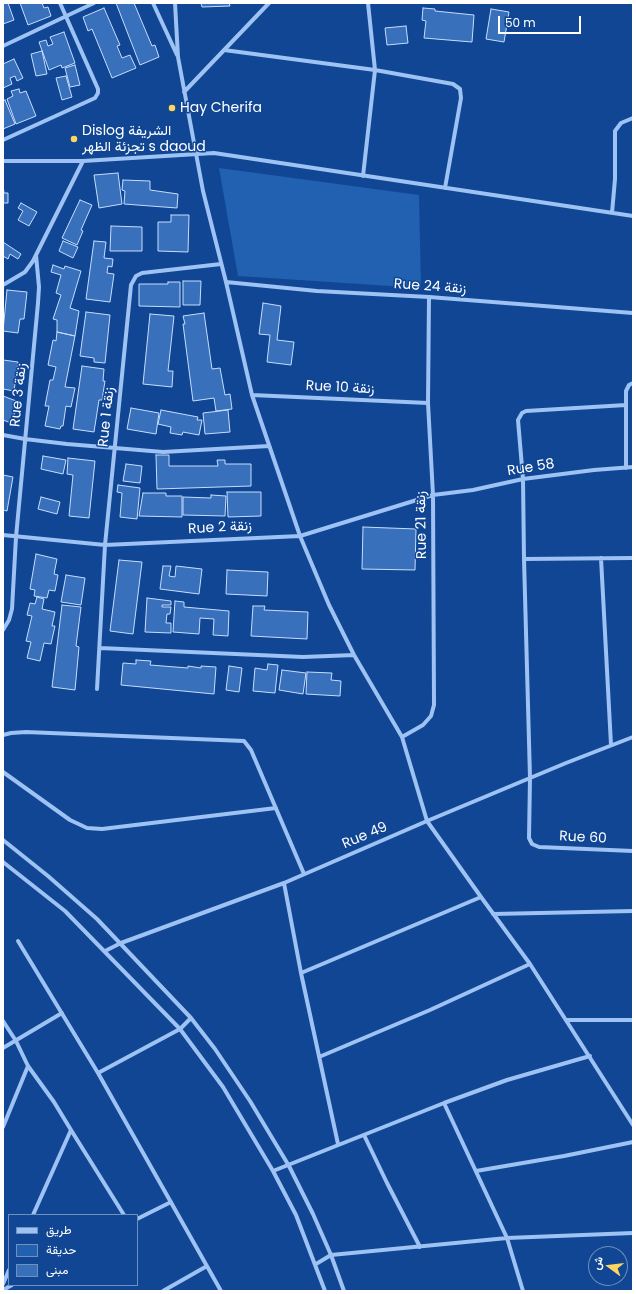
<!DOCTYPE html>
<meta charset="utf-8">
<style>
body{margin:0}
#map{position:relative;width:636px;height:1294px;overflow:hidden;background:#104693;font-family:Poppins,Vazirmatn,sans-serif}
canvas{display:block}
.frame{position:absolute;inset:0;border:4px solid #fff;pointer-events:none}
.legend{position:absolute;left:8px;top:1214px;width:130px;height:72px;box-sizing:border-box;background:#104693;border:1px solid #7090be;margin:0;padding:5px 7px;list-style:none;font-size:12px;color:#fff}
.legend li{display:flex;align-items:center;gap:8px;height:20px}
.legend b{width:20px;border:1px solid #7090be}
.north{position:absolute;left:588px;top:1246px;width:40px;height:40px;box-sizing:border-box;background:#104693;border:1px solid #7090be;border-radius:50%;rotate:285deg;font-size:11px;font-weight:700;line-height:16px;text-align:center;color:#fff}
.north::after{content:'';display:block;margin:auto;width:14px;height:18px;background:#ffd55f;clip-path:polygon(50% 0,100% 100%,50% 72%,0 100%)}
.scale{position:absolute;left:498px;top:16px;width:83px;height:18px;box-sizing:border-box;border:2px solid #fff;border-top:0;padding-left:5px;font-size:12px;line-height:14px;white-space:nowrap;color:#fff;-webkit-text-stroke:3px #104693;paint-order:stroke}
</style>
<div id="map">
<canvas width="636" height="1294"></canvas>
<div class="frame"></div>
<ul class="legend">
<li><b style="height:5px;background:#9dc2f3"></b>طريق</li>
<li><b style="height:11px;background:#2260b2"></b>حديقة</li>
<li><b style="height:11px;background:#3970bb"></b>مبنى</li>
</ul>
<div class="north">ش</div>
<div class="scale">50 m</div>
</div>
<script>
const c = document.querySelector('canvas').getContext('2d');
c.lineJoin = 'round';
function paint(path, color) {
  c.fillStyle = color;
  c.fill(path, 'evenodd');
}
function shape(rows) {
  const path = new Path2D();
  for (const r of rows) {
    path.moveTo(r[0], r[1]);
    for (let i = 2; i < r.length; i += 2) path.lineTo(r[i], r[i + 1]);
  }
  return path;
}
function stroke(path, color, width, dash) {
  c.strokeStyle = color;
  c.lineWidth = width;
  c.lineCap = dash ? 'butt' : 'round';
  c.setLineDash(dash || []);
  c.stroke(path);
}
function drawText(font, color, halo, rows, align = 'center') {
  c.font = font + ' Poppins,Vazirmatn,sans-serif';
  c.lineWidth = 3;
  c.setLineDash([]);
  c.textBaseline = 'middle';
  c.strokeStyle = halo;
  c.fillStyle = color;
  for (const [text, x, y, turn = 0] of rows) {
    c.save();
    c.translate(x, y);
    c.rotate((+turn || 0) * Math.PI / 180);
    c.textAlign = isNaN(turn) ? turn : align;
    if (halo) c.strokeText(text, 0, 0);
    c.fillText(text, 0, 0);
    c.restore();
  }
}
const green = shape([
 [219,168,419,195,421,288,238,276]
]);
const building = shape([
 [3,3,8,3,14,20,3,24,3,3],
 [20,3,42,3,44,8,48,7,51,16,28,25,20,3],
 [116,3,134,3,152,46,155,45,159,57,140,65,116,3],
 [201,3,229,3,230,6,202,7,201,3],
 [104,8,120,45,117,46,122,58,130,55,136,68,112,78,92,29,88,31,83,17,104,8],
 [423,8,435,9,435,11,474,15,472,42,424,38,426,21,422,20,423,8],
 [491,9,509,12,504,42,486,39,491,9],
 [406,26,408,43,387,45,385,28,406,26],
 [64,32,75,63,62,68,61,65,49,70,39,42,46,40,48,46,53,44,50,37,64,32],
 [42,51,47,74,36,76,31,54,42,51],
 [14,59,23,78,17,81,15,76,10,78,12,84,3,88,3,64,14,59],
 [75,65,80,85,70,87,65,68,75,65],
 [66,76,72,97,62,100,56,78,66,76],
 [19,89,20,93,26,91,36,116,16,124,7,99,13,96,11,91,19,89],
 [5,100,15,124,3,129,3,101,5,100],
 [118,173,122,204,99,208,94,175,118,173],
 [123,180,150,181,150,190,178,194,177,208,124,204,125,191,122,190,123,180],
 [3,185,4,193,8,193,8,203,3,203,3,185],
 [80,200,92,205,81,230,83,231,77,245,62,238,80,200],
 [21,203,37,212,29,226,18,220,23,211,18,208,21,203],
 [171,215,189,215,188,252,158,251,158,222,171,222,171,215],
 [111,226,142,227,142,251,110,251,111,226],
 [63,241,78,247,73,258,59,251,63,241],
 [94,241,106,242,104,258,113,259,112,267,108,266,107,273,114,274,110,302,86,299,94,241],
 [3,242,21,254,18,259,10,254,8,259,3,256,3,242],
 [53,265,64,269,65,266,81,271,70,308,79,311,75,336,57,332,57,320,53,319,61,295,56,293,61,275,51,272,53,265],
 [183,281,201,281,200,305,183,305,183,281],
 [168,282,180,282,180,307,139,306,139,284,168,284,168,282],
 [7,290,27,292,24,319,20,319,18,333,3,331,7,290],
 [263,303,281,306,277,340,294,342,291,365,267,362,270,335,259,334,263,303],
 [86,312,110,315,105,363,94,362,94,358,80,356,86,312],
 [204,313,212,369,220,368,225,395,230,394,232,409,216,411,214,398,193,401,183,324,185,324,183,316,204,313],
 [150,314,174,316,168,371,173,371,172,387,143,384,150,314],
 [57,332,75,336,65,387,75,388,71,407,66,406,63,426,61,426,60,429,45,426,49,406,45,406,50,380,53,380,56,367,48,365,53,340,56,341,57,332],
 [3,360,18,362,14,391,3,389,3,360],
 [82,366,104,369,103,381,105,381,102,400,99,400,94,432,73,429,82,366],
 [3,396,19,402,11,423,3,420,3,396],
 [131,408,159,413,156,434,127,429,131,408],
 [161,410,198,417,197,420,202,420,199,435,183,432,182,435,170,433,171,427,158,424,161,410],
 [228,410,230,432,205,434,203,413,228,410],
 [156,455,169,455,169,466,218,466,217,460,225,460,225,464,251,464,251,486,157,489,156,455],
 [43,456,66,460,63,474,41,469,43,456],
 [68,458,95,461,89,518,69,516,73,475,67,474,68,458],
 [126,464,142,466,140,483,123,481,126,464],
 [3,475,13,477,7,511,3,510,3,475],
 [118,485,140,488,137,519,120,517,122,493,117,492,118,485],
 [227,492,261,492,261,516,228,517,227,492],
 [143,493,166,493,166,496,182,496,182,517,139,516,143,493],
 [211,495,226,496,225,516,183,515,183,497,211,498,211,495],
 [41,497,60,502,57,514,38,509,41,497],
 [363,527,416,529,415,570,362,569,363,527],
 [36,554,57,559,54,574,58,575,55,591,49,590,47,598,34,596,35,590,30,589,36,554],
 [119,560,142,562,133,634,110,631,119,560],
 [163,566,171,566,169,576,175,577,176,566,202,569,199,594,160,589,163,566],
 [227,570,268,572,267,596,226,594,227,570],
 [66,575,85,578,81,605,61,602,66,575],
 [37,597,44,599,42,609,55,612,52,626,55,626,51,644,44,643,40,661,27,658,31,642,26,641,32,616,27,615,30,603,35,604,37,597],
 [147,598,171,601,171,605,162,605,162,607,171,607,170,614,167,614,166,623,171,623,171,633,145,632,147,598],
 [175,601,184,602,184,607,229,611,228,636,213,635,214,619,200,618,199,634,173,632,175,601],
 [62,605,81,607,76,646,79,647,75,690,52,687,62,605],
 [253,606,265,606,264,610,308,612,307,639,251,636,253,606],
 [136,660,151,661,150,665,188,668,188,666,201,668,201,666,216,667,214,694,121,685,123,663,136,664,136,660],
 [268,664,278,665,275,693,253,691,255,668,267,670,268,664],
 [229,666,242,668,239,692,226,690,229,666],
 [282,670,306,673,303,694,279,690,282,670],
 [307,672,332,673,331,680,341,681,340,696,306,694,307,672]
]);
const street = shape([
 [153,3,177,55],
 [175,3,178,57,203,191,226,282,252,395,300,536,329,605,354,655,402,737,427,821,481,897,530,964,633,1125],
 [3,46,94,3],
 [224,50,375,70,453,84,460,89,461,98,445,188],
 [184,92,269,3],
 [3,140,95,98,98,93,98,89,60,3],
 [3,161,83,161,214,153,633,216],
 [363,176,375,70,368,3],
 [612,213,615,179,615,131,621,123,633,118],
 [226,282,317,291,429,297,633,313],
 [3,285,25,272,33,261,83,161],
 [252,395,428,403],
 [626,405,526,411,522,413,518,420,523,479,524,559,530,778,529,838,532,844,539,847,633,851],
 [3,435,25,439,67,444,163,452,269,446],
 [626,468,626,391,629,385,633,383],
 [3,535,105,545,300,536,433,495,473,490,523,479,594,470,633,467],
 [601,558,611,745],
 [524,559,633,558],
 [3,630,9,620,12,609,16,537,38,303,39,287,36,255],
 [100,648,303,657,354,655],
 [97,689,105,545,131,285,136,276,142,273,221,264],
 [3,735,11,733,26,732,244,741,251,750,304,874],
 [402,737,423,725,431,716,434,705,433,495,428,403,429,297],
 [3,772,70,820,87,828,102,829,276,808],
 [3,840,48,876,97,919,191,1018,215,1049,250,1101,289,1166,313,1214,331,1255,344,1291],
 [3,862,65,911,180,1029,223,1087,273,1171,296,1215,325,1291],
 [284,883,301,973,338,1144],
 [493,914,633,911],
 [18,941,98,1073,221,1291],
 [105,951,121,943,284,883,427,821,566,763,633,737],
 [301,973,481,897],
 [567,1020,633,1020],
 [3,1021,16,1041,28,1066,54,1102,71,1130,33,1215],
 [3,1048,62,1013],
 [319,1057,430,1010,530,964],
 [98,1073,180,1029,191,1018],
 [444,1103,507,1238,523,1291],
 [3,1127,28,1066],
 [71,1130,124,1215],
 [364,1135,387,1183,420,1247],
 [273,1171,444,1103,507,1080,590,1056],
 [476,1171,564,1156,633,1142],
 [137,1219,171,1202],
 [316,1264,331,1255,507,1238,633,1233],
 [3,1284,9,1270],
 [3,1290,12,1285],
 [163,1291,207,1266]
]);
const markers = [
 [172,108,4,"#ffd55f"],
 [74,139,4,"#ffd55f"]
];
const poiNames = [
 ["Hay Cherifa",180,108],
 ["Dislog الشريفة",82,131],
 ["تجزئة الظهر s daoud",82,147]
];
const streetNames = [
 ["Rue 24 زنقة",430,287,4],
 ["Rue 10 زنقة",340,388,3],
 ["Rue 3 زنقة",19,395,-84],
 ["Rue 1 زنقة",107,417,-84],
 ["Rue 58",531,468,-9],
 ["Rue 21 زنقة",422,525,-91],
 ["Rue 2 زنقة",220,528,-3],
 ["Rue 49",365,836,-23],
 ["Rue 60",583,838,3]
];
paint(green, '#2260b2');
paint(building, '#3970bb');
stroke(building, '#c5ddfd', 1);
stroke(street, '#9dc2f3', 4);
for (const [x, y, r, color] of markers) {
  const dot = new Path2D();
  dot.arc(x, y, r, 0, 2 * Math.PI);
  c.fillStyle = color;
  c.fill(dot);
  stroke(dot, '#104693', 1.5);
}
drawText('14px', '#fff', '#104693', poiNames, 'left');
drawText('14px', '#fff', '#104693', streetNames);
</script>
